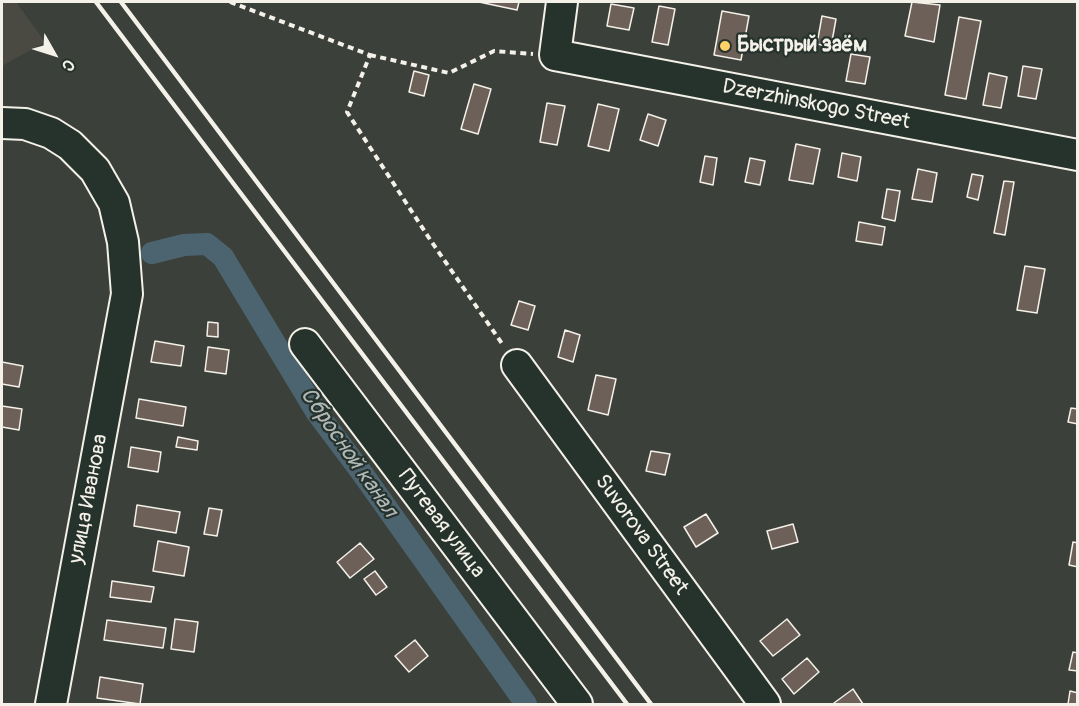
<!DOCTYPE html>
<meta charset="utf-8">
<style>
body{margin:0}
#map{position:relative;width:1079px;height:706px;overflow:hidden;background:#3b403a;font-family:Pangolin,sans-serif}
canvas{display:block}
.frame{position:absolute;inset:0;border:3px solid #f4f1e8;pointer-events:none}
.north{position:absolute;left:24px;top:24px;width:60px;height:60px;-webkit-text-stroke:4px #26332d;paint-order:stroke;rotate:129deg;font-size:16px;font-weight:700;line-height:24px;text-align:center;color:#f4f1e8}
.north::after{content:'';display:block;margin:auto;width:21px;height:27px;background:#f4f1e8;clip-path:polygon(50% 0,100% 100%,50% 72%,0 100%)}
</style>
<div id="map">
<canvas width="1079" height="706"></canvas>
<div class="frame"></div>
<div class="north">С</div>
</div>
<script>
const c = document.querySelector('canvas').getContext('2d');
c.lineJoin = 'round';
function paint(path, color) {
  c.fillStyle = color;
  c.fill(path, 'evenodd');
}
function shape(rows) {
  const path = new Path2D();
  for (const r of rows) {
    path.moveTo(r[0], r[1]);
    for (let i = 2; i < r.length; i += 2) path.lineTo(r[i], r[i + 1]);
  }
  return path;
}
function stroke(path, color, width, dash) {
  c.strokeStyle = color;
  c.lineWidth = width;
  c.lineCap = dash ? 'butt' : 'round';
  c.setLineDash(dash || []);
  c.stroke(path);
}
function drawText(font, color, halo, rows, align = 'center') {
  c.font = font + ' Pangolin,sans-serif';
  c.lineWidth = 4.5;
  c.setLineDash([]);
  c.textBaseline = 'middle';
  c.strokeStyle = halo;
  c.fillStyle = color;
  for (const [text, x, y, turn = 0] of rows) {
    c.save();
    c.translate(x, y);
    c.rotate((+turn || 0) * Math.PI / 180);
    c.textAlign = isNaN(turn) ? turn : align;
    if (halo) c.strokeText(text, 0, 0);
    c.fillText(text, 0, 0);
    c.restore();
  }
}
const built = shape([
 [2,2,16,2,45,42,2,66]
]);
const canal = shape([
 [152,253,184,245,207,244,223,257,317,413,362,473,526,704]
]);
const building = shape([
 [479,2,519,2,517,10,479,2],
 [912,2,940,5,934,42,905,36,912,2],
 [611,4,634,8,629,30,607,26,611,4],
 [659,6,675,9,668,45,652,42,659,6],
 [722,11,749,16,741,60,714,55,722,11],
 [822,16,836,19,831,47,817,44,822,16],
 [959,17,981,21,966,99,945,95,959,17],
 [851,54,870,57,865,84,846,81,851,54],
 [1023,66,1042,69,1036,99,1018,96,1023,66],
 [414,71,429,75,424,96,409,92,414,71],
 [989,73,1007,77,1001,108,983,105,989,73],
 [474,84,491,89,478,134,461,129,474,84],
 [547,103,565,106,557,145,540,142,547,103],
 [598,104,619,109,609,151,588,146,598,104],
 [648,114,666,120,658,146,640,140,648,114],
 [796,144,820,149,813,184,789,180,796,144],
 [842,153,861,157,857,181,838,177,842,153],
 [705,156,717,158,713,185,700,182,705,156],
 [750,158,765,161,760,185,745,182,750,158],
 [918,169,937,173,932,202,912,199,918,169],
 [972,174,983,176,978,200,967,197,972,174],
 [1004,181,1014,182,1005,235,994,233,1004,181],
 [887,189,900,191,895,221,882,218,887,189],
 [859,222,885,227,882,245,856,241,859,222],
 [1025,266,1045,269,1037,313,1017,310,1025,266],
 [519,301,535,306,528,330,511,325,519,301],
 [208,322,218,323,218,337,207,336,208,322],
 [565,330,580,335,573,362,558,357,565,330],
 [155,341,184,346,181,366,151,362,155,341],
 [208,347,229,350,226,374,205,371,208,347],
 [2,362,23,366,19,387,2,384,2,362],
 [596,375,616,379,608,415,588,410,596,375],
 [139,399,186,407,183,426,136,418,139,399],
 [2,406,22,409,19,430,2,427,2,406],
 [1071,408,1078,409,1078,424,1068,422,1071,408],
 [178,437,198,441,197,450,176,447,178,437],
 [131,447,161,452,158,472,128,467,131,447],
 [651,451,670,454,665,475,646,471,651,451],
 [137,505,180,512,176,533,134,526,137,505],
 [209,508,222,510,217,536,204,534,209,508],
 [706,514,718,533,696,547,684,527,706,514],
 [793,524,798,542,772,549,767,531,793,524],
 [158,541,189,547,184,576,153,571,158,541],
 [1073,542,1078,543,1078,567,1069,565,1073,542],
 [360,543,374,559,350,578,337,562,360,543],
 [375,571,387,587,376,595,364,579,375,571],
 [112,581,154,587,151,602,110,597,112,581],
 [175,619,198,622,194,652,171,649,175,619],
 [787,619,800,635,773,656,760,641,787,619],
 [107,620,166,628,163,648,104,640,107,620],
 [415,640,428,656,409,672,395,656,415,640],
 [1073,652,1078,653,1078,671,1069,670,1073,652],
 [807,658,819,672,794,694,782,679,807,658],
 [100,677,143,684,140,704,97,698,100,677],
 [853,689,863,704,835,704,834,703,853,689],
 [1070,691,1078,693,1078,704,1068,704,1070,691]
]);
const path = shape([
 [230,2,370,55,347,112,431,241,503,345],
 [370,55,449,73,494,51,533,54]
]);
const minor = shape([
 [562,2,555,55,1078,155],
 [2,123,25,124,51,133,70,145,95,170,114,203,123,242,127,294,51,704],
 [305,344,577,704],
 [517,365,765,704]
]);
const rail = shape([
 [96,2,627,704],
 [121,2,651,704]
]);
const markers = [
 [725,46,6,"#ffd166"]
];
const poiNames = [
 ["Быстрый заём",737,46]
];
const streetNames = [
 ["Dzerzhinskogo Street",816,105,11],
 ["улица Иванова",89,499,-79],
 ["Путевая улица",441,524,53],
 ["Suvorova Street",641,535,54]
];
const waterNames = [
 ["Сбросной канал",348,453,55]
];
paint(built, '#4a4a43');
stroke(canal, '#4c6470', 22);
paint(building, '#6c6059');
stroke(building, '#f4f1e8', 1.5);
stroke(minor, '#f4f1e8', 34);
stroke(path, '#f4f1e8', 4, [6, 4.5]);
stroke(minor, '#26332d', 30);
stroke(rail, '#f4f1e8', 4.5);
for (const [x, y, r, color] of markers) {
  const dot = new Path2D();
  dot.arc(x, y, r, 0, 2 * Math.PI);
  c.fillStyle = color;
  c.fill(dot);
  stroke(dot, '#26332d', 2);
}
drawText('bold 21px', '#f4f1e8', '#26332d', poiNames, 'left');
drawText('21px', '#f4f1e8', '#26332d', streetNames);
drawText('italic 22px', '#b1b9b8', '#26332d', waterNames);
</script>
